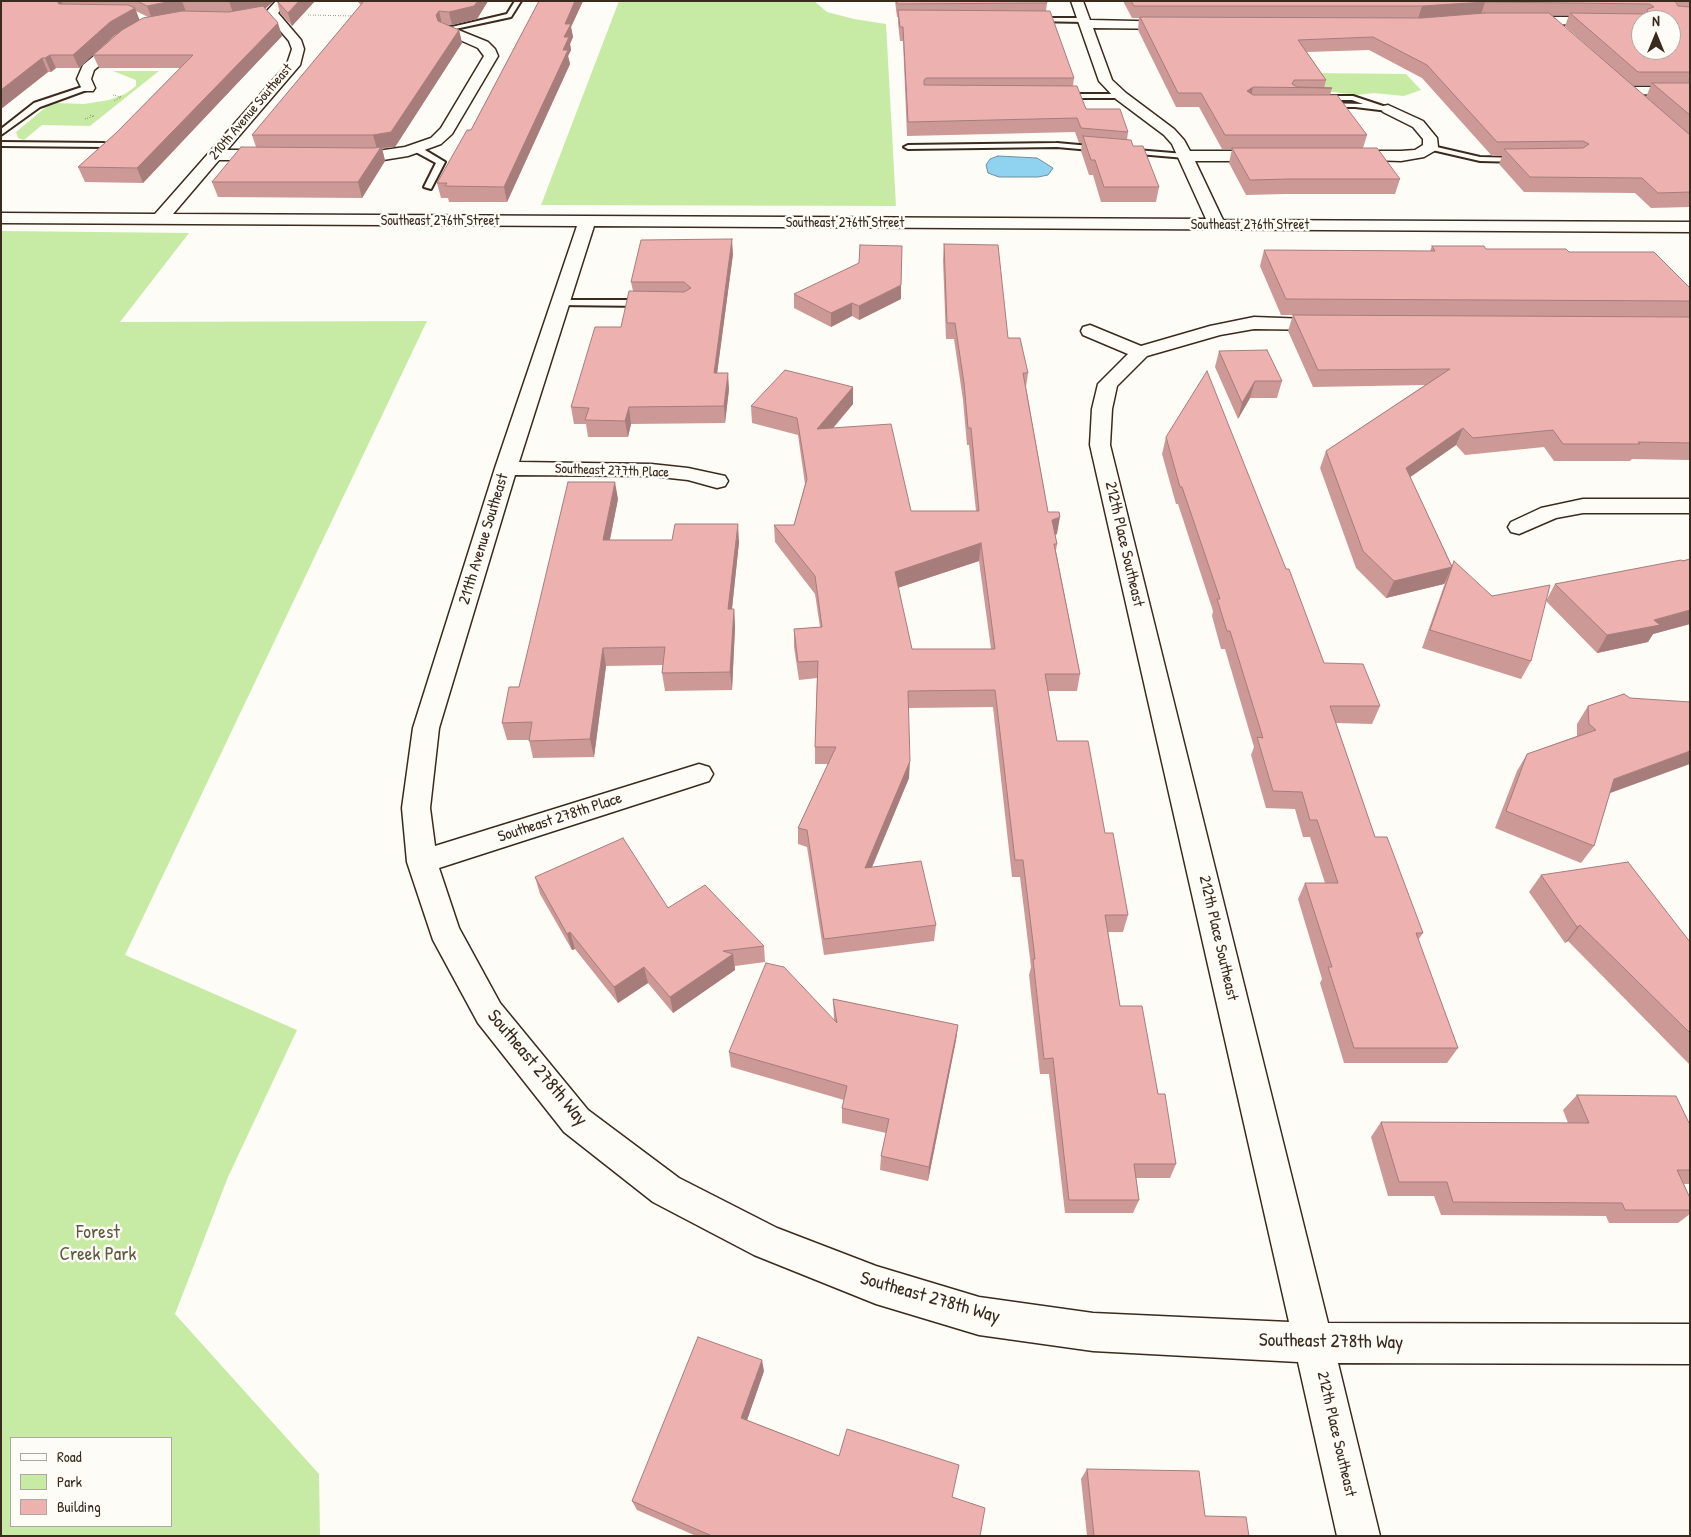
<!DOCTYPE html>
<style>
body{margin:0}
#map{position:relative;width:1691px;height:1537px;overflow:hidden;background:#fdfcf7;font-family:"Patrick Hand",sans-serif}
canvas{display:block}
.frame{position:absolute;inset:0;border:2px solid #3b2a1e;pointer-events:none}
.legend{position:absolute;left:10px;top:1437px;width:162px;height:90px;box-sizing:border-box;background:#fdfcf7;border:1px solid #afa8a0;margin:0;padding:6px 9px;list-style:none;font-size:15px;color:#3b2a1e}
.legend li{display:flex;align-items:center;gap:10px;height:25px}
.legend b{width:25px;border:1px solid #afa8a0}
.north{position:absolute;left:1631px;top:10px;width:50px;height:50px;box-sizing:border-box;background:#fdfcf7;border:1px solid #afa8a0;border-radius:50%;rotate:0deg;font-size:14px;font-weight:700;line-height:20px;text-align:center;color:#3b2a1e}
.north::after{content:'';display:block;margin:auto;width:18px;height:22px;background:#3b2a1e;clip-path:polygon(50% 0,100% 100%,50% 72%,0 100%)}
</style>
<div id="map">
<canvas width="1691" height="1537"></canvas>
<div class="frame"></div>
<ul class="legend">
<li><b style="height:6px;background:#fdfcf7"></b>Road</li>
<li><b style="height:14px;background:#c7eba4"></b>Park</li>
<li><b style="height:14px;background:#edb2b0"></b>Building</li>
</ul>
<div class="north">N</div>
</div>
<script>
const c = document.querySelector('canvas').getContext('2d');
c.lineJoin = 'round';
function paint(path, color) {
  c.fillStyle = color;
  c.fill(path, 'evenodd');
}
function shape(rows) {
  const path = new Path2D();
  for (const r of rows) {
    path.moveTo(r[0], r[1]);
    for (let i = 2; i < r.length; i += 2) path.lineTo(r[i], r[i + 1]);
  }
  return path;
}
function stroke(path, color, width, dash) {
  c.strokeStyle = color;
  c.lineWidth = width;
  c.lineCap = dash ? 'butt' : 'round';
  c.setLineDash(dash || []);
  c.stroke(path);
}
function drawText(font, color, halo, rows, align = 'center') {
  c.font = font + ' "Patrick Hand",sans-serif';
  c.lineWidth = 5;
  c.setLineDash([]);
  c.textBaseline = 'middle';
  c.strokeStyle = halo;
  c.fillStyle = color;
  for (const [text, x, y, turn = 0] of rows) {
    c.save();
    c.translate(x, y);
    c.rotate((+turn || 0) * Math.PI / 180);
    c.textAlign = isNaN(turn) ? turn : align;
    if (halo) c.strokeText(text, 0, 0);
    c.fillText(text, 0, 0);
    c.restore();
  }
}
const green = shape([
 [619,1,814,1,827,12,854,19,886,24,896,206,541,205],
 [113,71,159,71,90,126,42,125,24,140,18,138,16,132,46,107,56,103,84,104,109,100,125,94,136,86,136,80],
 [1313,73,1406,74,1421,90,1404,96,1374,93,1356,95,1326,91],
 [1,231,189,233,120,322,427,321,125,955,297,1030,228,1177,175,1314,319,1474,320,1536,1,1536],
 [171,1438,171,1526,11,1526,11,1438]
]);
const water = shape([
 [998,156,1037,158,1053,168,1048,175,1038,177,999,177,988,173,986,165,990,159,998,156]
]);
const path = shape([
 [308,15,354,16],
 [113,95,121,97,114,101],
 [85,119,94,116,89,115]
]);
const service = shape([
 [515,1,521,1,511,17,446,31,443,29,507,14,515,1],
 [1032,18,1085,18,1088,20,1085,22,1030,21,1029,20,1032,18],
 [85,86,92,88,40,107,1,135,1,129,34,103,85,86],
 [1059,94,1121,94,1125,96,1121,98,1059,98,1059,94],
 [1317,96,1353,96,1392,109,1388,111,1355,107,1323,107,1323,103,1363,104,1352,100,1317,100,1317,96],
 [1,142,104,143,108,145,104,147,1,146,1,142],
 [1057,143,1101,147,1105,149,1101,151,1057,147,908,149,904,147,908,145,1057,143],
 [1428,145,1480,157,1521,158,1525,160,1521,162,1480,161,1428,149,1428,145],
 [414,147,420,147,445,162,431,189,424,187,436,163,414,151,414,147],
 [1124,149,1185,154,1189,156,1185,158,1127,153,1123,151,1124,149],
 [560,300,646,300,651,303,646,306,557,305,557,301,560,300]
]);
const minor = shape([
 [276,1,289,1,278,13,301,40,304,49,300,65,227,150,271,150,276,152,279,155,276,158,271,160,219,160,173,214,1206,219,1172,144,1164,135,1116,99,1099,81,1071,1,1083,1,1090,20,1179,22,1181,25,1179,28,1175,29,1093,28,1112,80,1126,93,1174,129,1184,140,1190,151,1268,151,1273,153,1276,156,1273,159,1268,161,1195,161,1223,220,1690,222,1690,232,594,226,519,462,651,464,688,468,725,476,728,481,725,486,717,488,688,480,651,476,515,475,439,728,430,808,435,846,699,764,709,767,713,774,709,781,439,868,459,928,500,1003,588,1110,679,1178,777,1228,876,1266,979,1297,1093,1313,1289,1322,1090,445,1092,409,1098,384,1128,354,1083,335,1081,331,1083,327,1090,325,1141,346,1210,326,1254,317,1335,320,1337,324,1335,328,1328,330,1254,329,1220,335,1147,356,1117,386,1112,409,1110,445,1328,1323,1690,1324,1690,1364,1338,1363,1380,1536,1337,1536,1298,1362,1093,1351,979,1335,876,1304,754,1255,653,1202,564,1132,478,1023,433,940,407,862,402,808,413,728,495,468,577,226,1,223,1,213,155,214,287,64,292,49,289,41,265,13,276,1],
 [1520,17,1641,17,1647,20,1641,20,1641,25,1516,24,1514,21,1516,18,1520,17],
 [446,25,488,42,495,49,498,56,452,134,441,144,408,156,377,161,341,159,338,156,341,153,346,151,377,151,405,147,431,138,441,128,484,56,478,48,442,32,440,29,446,25],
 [124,34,130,38,129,41,94,70,91,79,95,88,93,91,83,91,77,79,83,65,119,35,124,34],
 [1627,87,1690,87,1690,95,1622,94,1620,91,1622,88,1627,87],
 [1388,105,1423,121,1437,138,1438,147,1436,150,1424,157,1401,161,1341,159,1338,156,1341,153,1346,151,1401,151,1415,150,1423,145,1423,139,1413,127,1383,112,1381,109,1383,106,1388,105],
 [1583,499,1690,499,1690,513,1583,513,1556,518,1519,534,1511,532,1508,527,1511,522,1541,508,1583,499]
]);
const wall = shape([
 [1,1,274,1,265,8,282,36,143,183,85,182,78,167,116,133,180,68,99,68,93,55,79,68,56,68,51,72,48,72,1,109],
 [136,11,148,17,139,20],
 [120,32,94,54,115,35],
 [277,1,315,1,292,26,280,13],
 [357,1,488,1,477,19,452,25,447,25,459,30,462,43,395,147,382,148,385,161,362,198,218,197,212,182,256,147,252,135,361,5],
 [539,1,583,1,571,27,573,37,570,44,571,50,568,56,570,64,507,202,449,202,448,198,441,198,437,183,471,130],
 [895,1,1046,1,1047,3,1046,11,1074,78,1073,86,1086,109,1128,132,1127,140,1133,146,1159,187,1156,202,1101,202,1093,175,1089,175,1081,151,1082,143,1079,143,1075,132,907,136,903,41,900,41,898,23,898,17,897,17],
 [1123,1,1675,1,1676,3,1677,1,1690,1,1690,135,1646,97,1651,85,1632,85,1690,135,1690,207,1651,208,1635,193,1524,192,1499,164,1502,156,1492,156,1422,78,1369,50,1307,52,1326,80,1324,88,1332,88,1330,95,1367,135,1363,148,1400,179,1395,194,1285,194,1246,195,1229,163,1232,149,1222,149,1199,107,1176,107,1138,30,1139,18,1132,18],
 [1551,15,1569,15,1565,26,1620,75],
 [944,244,1008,338,1028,373,1026,387,1048,512,1057,534,1055,535,1057,544,1056,551,1080,674,1077,691,1048,691,1057,741,1105,833,1128,915,1123,932,1108,932,1120,1006,1158,1094,1176,1164,1170,1178,1136,1178,1139,1200,1133,1213,1065,1213,1049,1074,1040,1074,1029,975,1031,967,1020,877,1012,877,993,707,908,708,909,778,872,867,936,925,934,941,824,955,807,847,798,844,798,828,828,764,815,764,815,747,817,678,799,680,794,647,794,629,820,627,815,594,775,542,774,525,794,525,805,484,798,435,752,423,751,406,853,387,853,404,833,428,911,511,976,511,969,445,967,445,963,400,954,339,946,339,943,260],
 [979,561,991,649,912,649,898,588],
 [1432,246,1486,249,1569,252,1690,288,1690,460,1632,459,1630,461,1554,461,1544,447,1465,455,1456,445,1410,477,1452,566,1454,561,1531,661,1521,679,1422,648,1445,583,1444,584,1386,598,1356,568,1320,468,1326,451,1425,385,1313,387,1288,331,1293,315,1281,315,1260,266,1264,250,1430,251],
 [733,254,717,373,729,389,725,423,631,424,628,437,588,437,586,424,574,424,571,407,621,327,633,291,631,282],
 [794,294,901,299,859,320,852,316,831,327,794,308],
 [1219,351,1282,381,1277,398,1250,398,1238,419,1215,367],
 [1166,437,1324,663,1380,706,1372,724,1336,723,1375,837,1423,933,1418,940,1458,1048,1447,1063,1344,1063,1320,983,1322,979,1298,899,1305,883,1325,883,1310,837,1303,837,1295,809,1266,808,1251,755,1254,747,1225,649,1221,649,1212,616,1213,611,1178,504,1176,504,1162,454],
 [618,499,610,540,739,542,732,609,734,609,735,627,732,690,665,691,662,673,663,665,606,666,594,757,533,758,529,740,507,740,502,723,519,687],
 [1690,559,1690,624,1653,634,1648,642,1597,653,1546,601,1555,584],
 [1624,694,1610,793,1594,846,1581,863,1495,828,1517,771,1527,754,1577,736,1577,724,1588,706],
 [1541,875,1690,942,1690,1065,1568,941,1565,943,1529,892],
 [535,877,668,908,764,946,765,962,735,966,735,970,673,1013,648,983,618,1003,575,949,572,950,540,894],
 [833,999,958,1025,956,1040,928,1181,880,1170,881,1156,886,1133,842,1123,842,1108,844,1100,731,1067,729,1052,834,1020],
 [1577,1095,1690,1125,1690,1184,1684,1184,1690,1198,1690,1214,1678,1223,1609,1223,1606,1216,1441,1215,1434,1196,1388,1196,1371,1137,1381,1122,1568,1123,1563,1110],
 [764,1371,747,1420,839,1456,952,1497,980,1536,696,1536,637,1510,632,1501],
 [1087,1469,1205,1516,1249,1536,1087,1536,1081,1479]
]);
const shadedWall = shape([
 [57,1,61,1,65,10,62,13],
 [172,1,182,1,186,12,152,19,147,6],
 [229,1,274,1,266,8,233,13],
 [299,1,315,1,292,26,288,13],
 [478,1,488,1,477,19,452,25,449,12],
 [575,1,583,1,571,27,573,37,570,44,571,50,568,56,570,64,507,202,504,187,563,50,565,24],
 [1485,2,1481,14,1418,19,1422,6],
 [135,8,140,21,115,35,79,68,73,55,110,22],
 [439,11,442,24,438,28,436,15],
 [278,23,282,36,143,183,137,168],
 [459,30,462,43,395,147,382,148,385,161,362,198,358,182,377,149,373,135],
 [50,55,56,68,51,72,45,58],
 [42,58,48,72,1,109,1,90],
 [1253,87,1250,101,1247,91],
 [732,239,733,254,715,389,714,373],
 [901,285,901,299,859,320,859,306],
 [852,303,852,316,831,327,831,313],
 [728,373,729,389,725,423,724,406],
 [1255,381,1250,398,1238,419,1242,403],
 [853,387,853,404,818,446,817,429],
 [629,407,631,424,628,437,625,421],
 [1463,428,1456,445,1399,485,1406,468],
 [615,482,618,499,606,558,603,540],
 [1060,517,1057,534,1050,537,1052,520],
 [738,524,739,542,730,627,728,609],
 [981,543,979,561,894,589,895,572],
 [1452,567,1444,584,1386,598,1394,581],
 [734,609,735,627,732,690,730,672],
 [1690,610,1690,624,1653,634,1648,642,1597,653,1607,635,1654,620],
 [603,648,606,666,594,757,590,739],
 [1690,751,1690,764,1602,796,1614,779],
 [910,761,909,778,865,884,865,868],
 [1580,925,1568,941,1565,943,1577,927],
 [570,932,575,949,572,950,567,934],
 [733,954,735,970,673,1013,670,997],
 [644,967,648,983,618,1003,614,987],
 [958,1025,956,1040,928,1181,929,1167],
 [762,1360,764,1371,744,1429,741,1418]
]);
const building = shape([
 [1,1,57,1,59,4,128,5,135,8,110,22,73,55,50,55,45,58,42,58,1,90,1,1],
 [137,1,172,1,147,6,137,1],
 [277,1,299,1,288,13,277,1],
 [364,1,478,1,474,6,449,12,439,11,436,15,438,21,459,30,391,132,373,135,252,135,364,1],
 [539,1,575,1,565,24,571,24,564,37,569,37,563,50,568,50,504,187,445,186,447,183,437,183,467,130,471,130,539,1],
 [897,1,1046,1,1047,3,897,4,897,1],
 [1131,1,1675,1,1678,6,1690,7,1690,72,1638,72,1570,13,1646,14,1648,9,1654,7,1650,4,1485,2,1422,6,1134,6,1131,1],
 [1641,20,1671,20,1671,50,1641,50,1641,20],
 [263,6,278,23,137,168,78,167,116,133,193,55,93,55,122,30,143,18,182,11,229,12,263,6],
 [898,10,1050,11,1074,78,926,78,924,80,924,85,1077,86,1086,109,1120,109,1128,132,1081,128,1077,118,908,122,903,27,900,27,898,10],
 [1485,13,1549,13,1690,135,1690,192,1658,193,1642,178,1530,177,1504,149,1583,148,1589,144,1583,141,1497,142,1427,65,1373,37,1298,40,1326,80,1294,80,1292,84,1297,87,1332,88,1253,87,1247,91,1253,95,1337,95,1367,135,1225,135,1201,93,1178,93,1140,17,1422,18,1485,13],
 [1652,83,1690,83,1690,115,1652,83],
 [1083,136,1131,140,1133,146,1143,146,1159,187,1104,187,1095,160,1091,160,1083,136],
 [241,147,373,148,381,147,358,182,212,182,241,147],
 [1232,148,1377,148,1400,179,1289,179,1250,180,1232,148],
 [732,239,714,373,728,373,724,406,629,407,625,421,585,420,589,408,571,407,595,327,621,327,629,291,684,292,691,288,684,282,631,282,641,240,732,239],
 [944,244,998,245,1008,338,1020,338,1028,373,1023,373,1048,512,1059,512,1060,517,1052,520,1057,544,1054,544,1080,674,1045,674,1057,741,1088,741,1105,833,1113,833,1128,915,1105,915,1120,1006,1142,1006,1158,1094,1165,1094,1176,1164,1134,1164,1139,1200,1069,1200,1053,1058,1044,1059,1033,959,1035,959,1023,860,1015,860,995,690,908,691,910,761,865,868,921,861,936,925,824,939,807,830,798,828,836,747,815,747,818,661,798,662,794,629,822,627,815,576,774,525,794,525,807,479,797,418,751,406,785,370,853,387,817,429,891,424,911,511,979,511,971,428,968,428,964,383,955,323,947,323,944,244],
 [981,543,995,649,912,649,895,572,981,543],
 [860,245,902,246,901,285,859,306,852,303,831,313,794,294,859,263,860,245],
 [1432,246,1484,246,1486,249,1566,249,1569,252,1654,252,1690,288,1690,301,1286,299,1264,250,1435,251,1432,246],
 [1293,315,1690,317,1690,443,1638,442,1640,444,1563,444,1553,430,1473,438,1463,428,1406,468,1452,567,1394,581,1363,551,1326,451,1450,369,1318,370,1293,315],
 [1267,350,1282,381,1255,381,1242,403,1219,351,1267,350],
 [1207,371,1286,569,1289,569,1324,663,1363,664,1380,706,1330,706,1375,837,1387,837,1423,933,1416,933,1458,1048,1354,1048,1328,967,1332,967,1305,883,1338,883,1317,820,1310,820,1302,792,1273,791,1257,737,1263,738,1230,631,1227,631,1217,599,1220,599,1182,487,1180,487,1166,437,1207,371],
 [568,482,615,482,603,540,672,540,675,524,738,524,728,609,734,609,730,672,662,673,665,647,603,648,590,739,529,741,532,722,502,723,509,687,519,687,568,482],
 [1690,559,1690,610,1654,620,1660,625,1607,635,1555,584,1681,560,1683,561,1690,559],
 [1454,561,1492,596,1550,585,1531,661,1430,630,1454,561],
 [1624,694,1630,698,1690,702,1690,751,1614,779,1594,846,1506,811,1527,754,1596,730,1589,724,1588,706,1624,694],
 [623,838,668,908,705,885,764,946,723,951,733,954,670,997,644,967,614,987,570,932,567,934,535,877,623,838],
 [1628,862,1690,942,1690,1033,1580,925,1577,927,1541,875,1628,862],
 [766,963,784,967,837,1023,833,999,958,1025,929,1167,881,1156,889,1119,842,1108,847,1086,729,1052,766,963],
 [1577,1095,1676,1096,1690,1125,1690,1170,1677,1170,1690,1198,1690,1210,1625,1210,1622,1203,1453,1202,1447,1182,1399,1182,1381,1122,1589,1123,1577,1095],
 [698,1337,762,1360,741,1418,839,1456,847,1429,959,1465,952,1497,985,1508,980,1536,712,1536,632,1501,698,1337],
 [1087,1469,1199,1471,1205,1516,1246,1517,1249,1536,1094,1536,1087,1469]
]);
const farStreetnames = [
 ["210th Avenue Southeast",251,112,-50],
 ["Southeast 276th Street",440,221],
 ["Southeast 276th Street",845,223],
 ["Southeast 276th Street",1250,225],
 ["Southeast 277th Place",612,471,2]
];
const streetNames = [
 ["211th Avenue Southeast",484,539,-73],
 ["212th Place Southeast",1124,544,77],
 ["Southeast 278th Place",560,818,-18],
 ["212th Place Southeast",1218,938,77],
 ["212th Place Southeast",1336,1434,77]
];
const nearStreetnames = [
 ["Southeast 278th Way",537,1068,50],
 ["Southeast 278th Way",930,1298,16],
 ["Southeast 278th Way",1331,1342,1]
];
const nearParknames = [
 ["Forest",98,1233],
 ["Creek Park",98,1255]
];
paint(green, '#c7eba4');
paint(water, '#8fd3f1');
stroke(water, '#6d8f9d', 1);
stroke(service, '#3b2a1e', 4);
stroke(minor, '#3b2a1e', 3);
stroke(path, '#3b2a1e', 1, [0.5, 2]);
paint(service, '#fdfcf7');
paint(minor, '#fdfcf7');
paint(wall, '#cc9997');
paint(shadedWall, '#a67d7b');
paint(building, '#edb2b0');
stroke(building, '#a67d7b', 1);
drawText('14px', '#3b2a1e', '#fdfcf7', farStreetnames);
drawText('16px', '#3b2a1e', '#fdfcf7', streetNames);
drawText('19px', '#3b2a1e', '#fdfcf7', nearStreetnames);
drawText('19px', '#5e5a40', '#fdfcf7', nearParknames);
</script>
